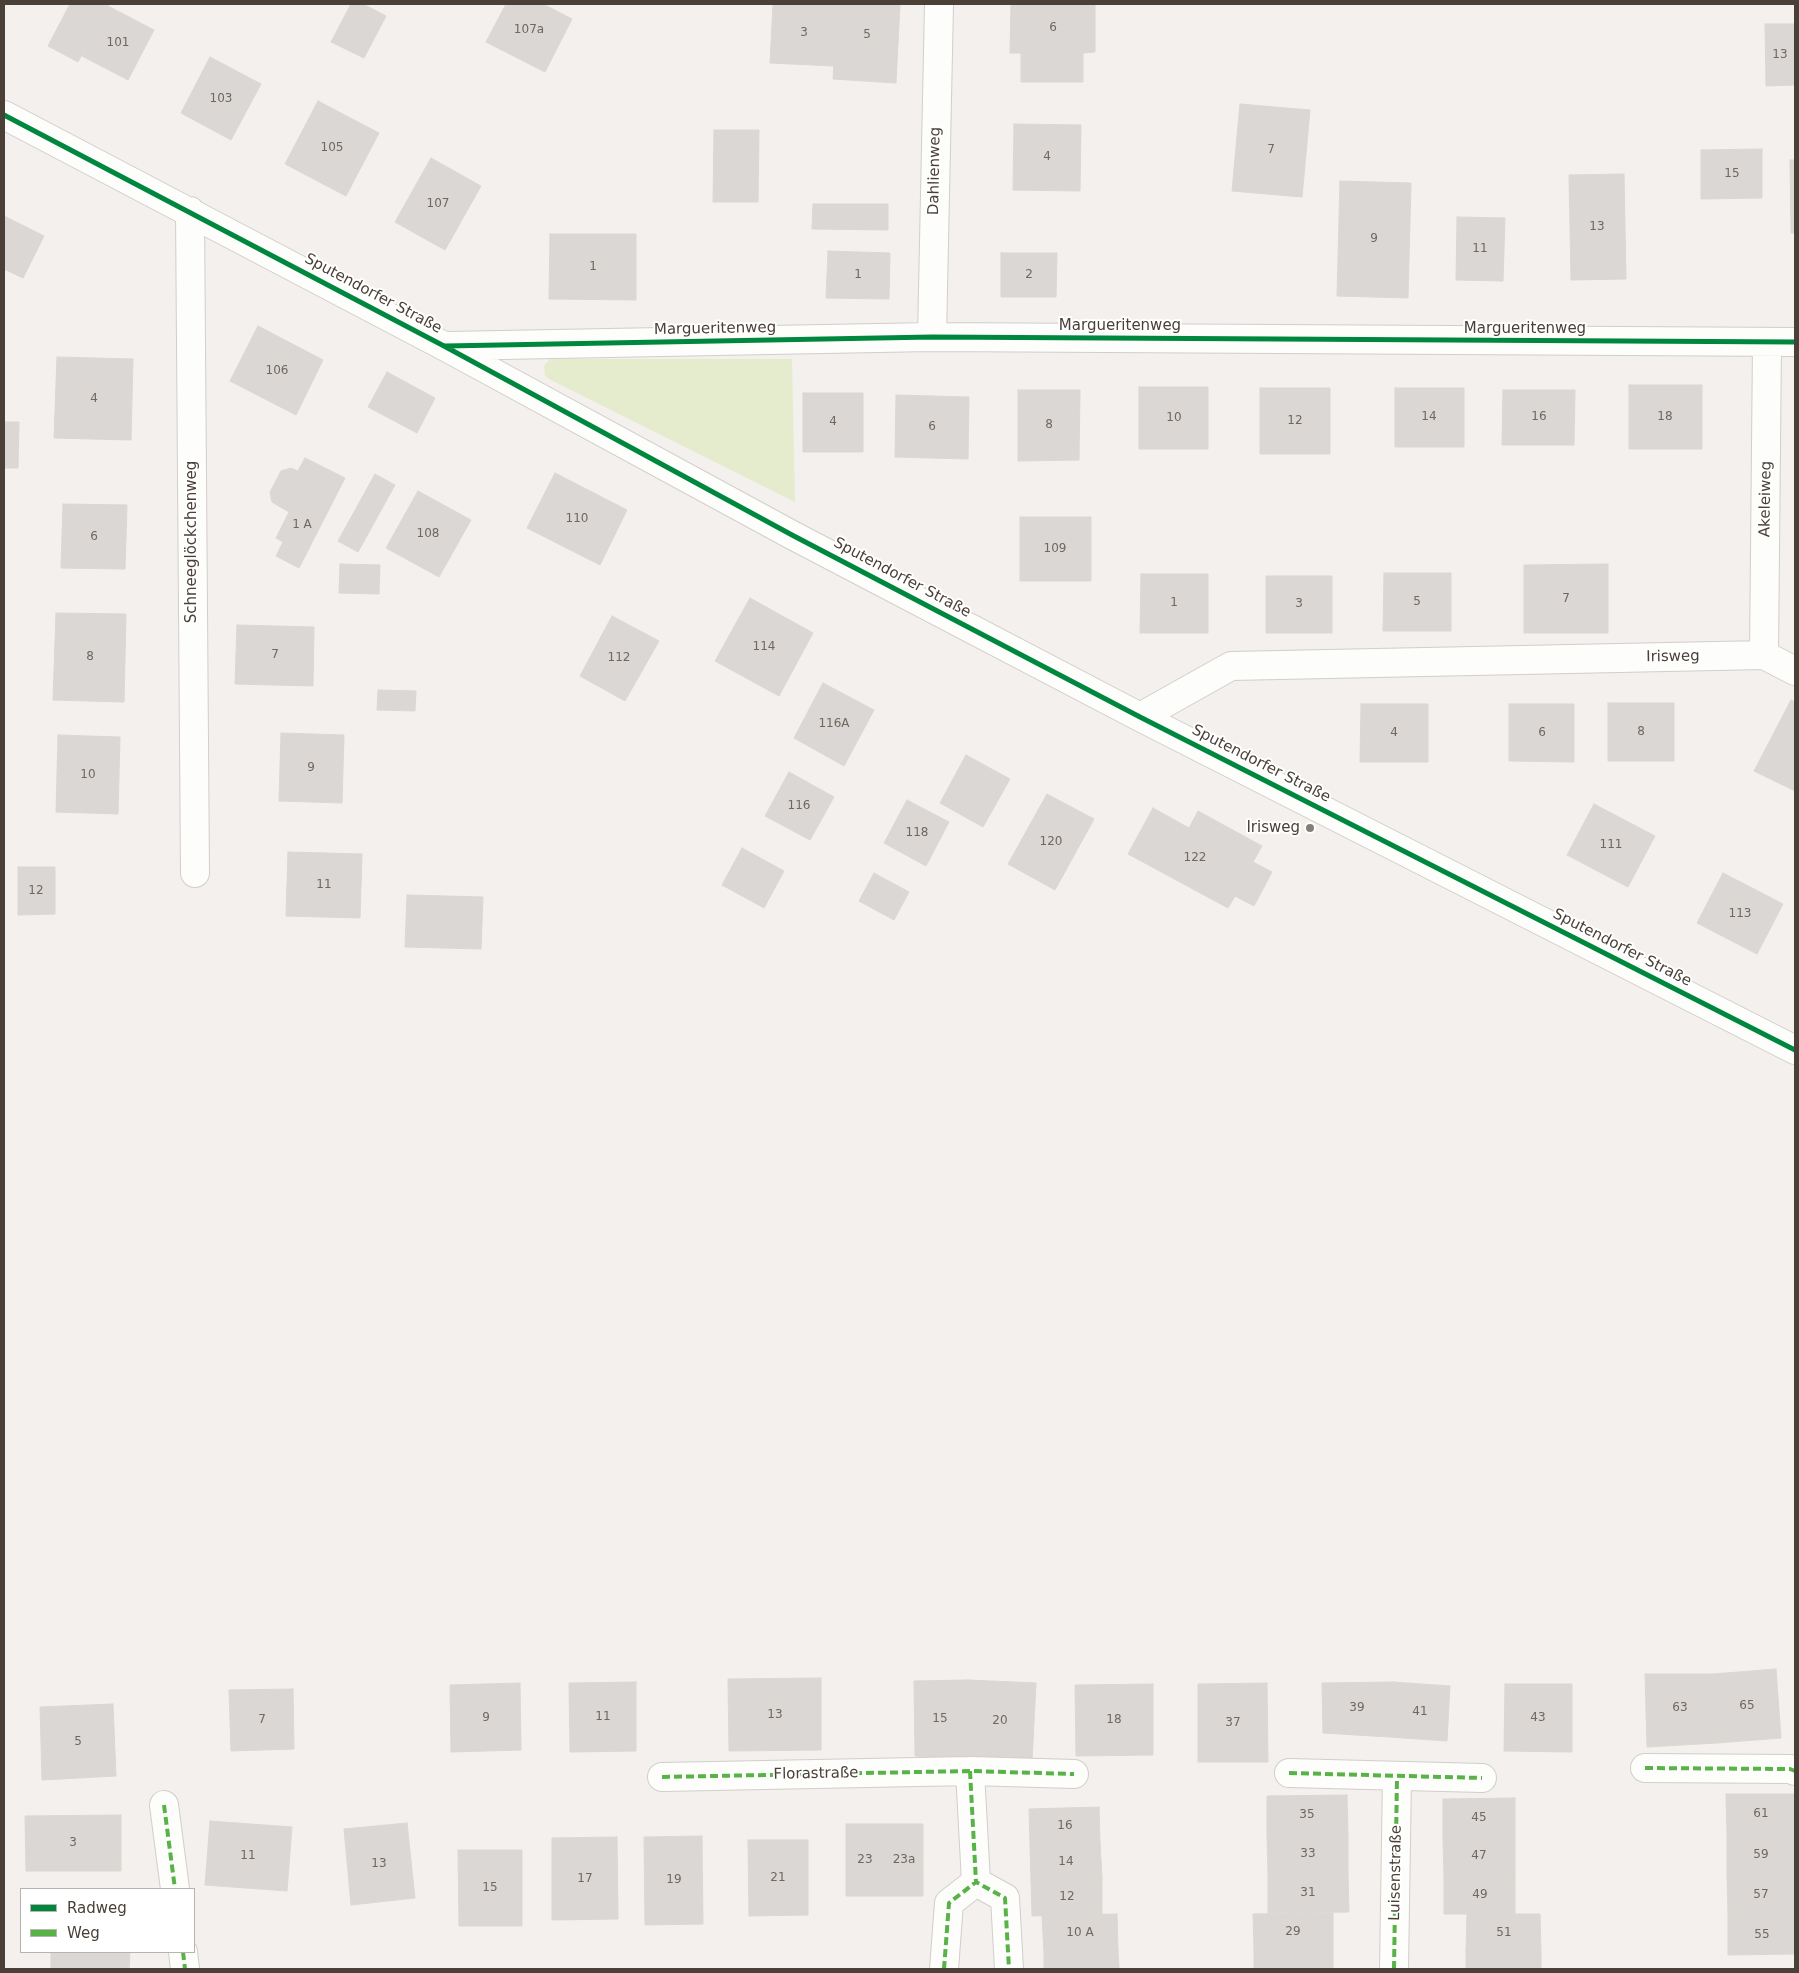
<!DOCTYPE html>
<meta charset="utf-8">
<style>
body{margin:0}
#map{position:relative;width:1799px;height:1973px;overflow:hidden;background:#f3f0ed;font-family:"DejaVu Sans",sans-serif}
canvas{display:block}
.frame{position:absolute;inset:0;border:5px solid #4a4038;pointer-events:none}
.legend{position:absolute;left:20px;top:1888px;width:175px;height:65px;box-sizing:border-box;background:#fff;border:1px solid #b7b3af;margin:0;padding:6px 9px;list-style:none;font-size:15px;color:#4a4038}
.legend li{display:flex;align-items:center;gap:10px;height:25px}
.legend b{width:25px;border:1px solid #b7b3af}
</style>
<div id="map">
<canvas width="1799" height="1973"></canvas>
<div class="frame"></div>
<ul class="legend">
<li><b style="height:6px;background:#00873e"></b>Radweg</li>
<li><b style="height:6px;background:#57b346"></b>Weg</li>
</ul>
</div>
<script>
const c = document.querySelector('canvas').getContext('2d');
c.lineJoin = 'round';
function paint(path, color) {
  c.fillStyle = color;
  c.fill(path, 'evenodd');
}
function shape(rows) {
  const path = new Path2D();
  for (const r of rows) {
    path.moveTo(r[0], r[1]);
    for (let i = 2; i < r.length; i += 2) path.lineTo(r[i], r[i + 1]);
  }
  return path;
}
function stroke(path, color, width, dash) {
  c.strokeStyle = color;
  c.lineWidth = width;
  c.lineCap = dash ? 'butt' : 'round';
  c.setLineDash(dash || []);
  c.stroke(path);
}
function drawText(font, color, halo, rows, align = 'center') {
  c.font = font + ' "DejaVu Sans",sans-serif';
  c.lineWidth = 4;
  c.setLineDash([]);
  c.textBaseline = 'middle';
  c.strokeStyle = halo;
  c.fillStyle = color;
  for (const [text, x, y, turn = 0] of rows) {
    c.save();
    c.translate(x, y);
    c.rotate((+turn || 0) * Math.PI / 180);
    c.textAlign = isNaN(turn) ? turn : align;
    if (halo) c.strokeText(text, 0, 0);
    c.fillText(text, 0, 0);
    c.restore();
  }
}
const green = shape([
 [550,359,792,359,795,502,549,379,545,376,544,366]
]);
const building = shape([
 [70,4,109,4,78,62,48,46,70,4],
 [351,4,363,4,386,16,364,58,331,42,351,4],
 [506,4,543,4,572,19,545,72,486,42,506,4],
 [773,4,838,4,834,66,770,63,773,4],
 [838,4,900,4,896,83,833,79,838,4],
 [1011,4,1095,4,1095,52,1083,53,1083,82,1021,82,1021,53,1010,53,1011,4],
 [108,6,154,30,128,80,82,56,108,6],
 [1765,24,1795,24,1795,85,1766,86,1765,24],
 [210,57,261,84,231,140,181,113,210,57],
 [318,101,379,133,346,196,285,164,318,101],
 [1240,104,1310,110,1302,197,1232,191,1240,104],
 [1014,124,1081,125,1080,191,1013,190,1014,124],
 [714,130,759,130,758,202,713,202,714,130],
 [1762,149,1762,198,1701,199,1701,150,1762,149],
 [431,158,481,186,445,250,395,222,431,158],
 [1790,160,1795,160,1795,233,1791,233,1790,160],
 [1624,174,1626,279,1571,280,1569,175,1624,174],
 [1340,181,1411,183,1408,298,1337,296,1340,181],
 [813,204,888,204,888,230,812,229,813,204],
 [4,216,44,236,23,278,4,269,4,216],
 [1457,217,1505,218,1503,281,1456,280,1457,217],
 [550,234,636,234,636,300,549,299,550,234],
 [828,251,890,253,889,299,826,298,828,251],
 [1001,253,1057,253,1056,297,1001,297,1001,253],
 [258,326,323,360,296,415,230,381,258,326],
 [57,357,133,359,131,440,54,438,57,357],
 [387,372,435,398,417,433,368,407,387,372],
 [1629,385,1702,385,1702,449,1629,449,1629,385],
 [1139,387,1208,387,1208,449,1139,449,1139,387],
 [1260,388,1330,388,1330,454,1260,454,1260,388],
 [1395,388,1464,388,1464,447,1395,447,1395,388],
 [1018,390,1080,390,1079,460,1018,461,1018,390],
 [1503,390,1575,390,1574,445,1502,445,1503,390],
 [803,393,863,393,863,452,803,452,803,393],
 [896,395,969,397,968,459,895,457,896,395],
 [4,422,19,422,18,468,4,468,4,422],
 [305,458,345,478,299,568,276,556,283,542,276,538,289,512,272,502,270,492,281,471,291,468,298,471,305,458],
 [555,473,627,510,600,565,527,528,555,473],
 [375,474,395,485,358,552,338,541,375,474],
 [418,491,471,520,439,577,386,548,418,491],
 [63,504,127,505,125,569,61,568,63,504],
 [1020,517,1091,517,1091,581,1020,581,1020,517],
 [340,564,380,565,379,594,339,593,340,564],
 [1608,564,1608,633,1524,633,1524,565,1608,564],
 [1384,573,1451,573,1451,631,1383,631,1384,573],
 [1141,574,1208,574,1208,633,1140,633,1141,574],
 [1266,576,1332,576,1332,633,1266,633,1266,576],
 [750,598,813,633,779,696,715,661,750,598],
 [56,613,126,614,124,702,53,700,56,613],
 [612,616,659,641,625,701,580,676,612,616],
 [237,625,314,627,313,686,235,684,237,625],
 [823,683,874,710,844,766,794,738,823,683],
 [378,690,416,691,415,711,377,710,378,690],
 [1791,700,1795,702,1795,791,1754,771,1791,700],
 [1608,703,1674,703,1674,761,1608,761,1608,703],
 [1361,704,1428,704,1428,762,1360,762,1361,704],
 [1509,704,1574,704,1574,762,1509,761,1509,704],
 [281,733,344,735,342,803,279,801,281,733],
 [58,735,120,737,118,814,56,812,58,735],
 [966,755,1010,779,983,827,940,803,966,755],
 [789,772,834,797,810,840,765,816,789,772],
 [1047,794,1094,819,1055,890,1008,864,1047,794],
 [907,800,949,822,926,866,884,843,907,800],
 [1594,804,1655,836,1628,887,1567,855,1594,804],
 [1153,808,1189,828,1198,811,1262,846,1253,862,1272,872,1254,906,1235,896,1228,908,1128,854,1153,808],
 [742,848,784,871,764,908,722,885,742,848],
 [288,852,362,854,360,918,286,916,288,852],
 [18,867,55,867,55,914,18,915,18,867],
 [874,873,909,892,894,920,859,901,874,873],
 [1723,873,1783,904,1757,954,1697,923,1723,873],
 [407,895,483,897,481,949,405,947,407,895],
 [1776,1669,1781,1738,1717,1743,1713,1674,1776,1669],
 [1645,1674,1713,1674,1717,1743,1647,1747,1645,1674],
 [821,1678,821,1750,729,1751,728,1679,821,1678],
 [968,1680,965,1759,915,1756,914,1681,968,1680],
 [968,1680,1036,1683,1032,1761,965,1759,968,1680],
 [636,1682,636,1751,570,1752,569,1683,636,1682],
 [1393,1682,1389,1737,1323,1733,1322,1683,1393,1682],
 [1393,1682,1450,1686,1447,1741,1389,1737,1393,1682],
 [520,1683,521,1750,451,1752,450,1685,520,1683],
 [1267,1683,1268,1762,1198,1762,1198,1684,1267,1683],
 [1153,1684,1153,1755,1076,1756,1075,1685,1153,1684],
 [1505,1684,1572,1684,1572,1752,1504,1751,1505,1684],
 [293,1689,294,1749,231,1751,229,1690,293,1689],
 [113,1704,116,1776,42,1780,40,1707,113,1704],
 [1726,1794,1795,1794,1795,1834,1727,1835,1726,1794],
 [1347,1795,1348,1834,1267,1835,1267,1796,1347,1795],
 [1515,1798,1515,1837,1443,1837,1443,1799,1515,1798],
 [1099,1807,1100,1842,1030,1845,1029,1809,1099,1807],
 [121,1815,121,1871,26,1871,25,1816,121,1815],
 [210,1821,292,1827,287,1891,205,1885,210,1821],
 [407,1823,415,1898,351,1905,344,1829,407,1823],
 [846,1824,885,1824,885,1896,846,1896,846,1824],
 [885,1824,923,1824,923,1896,885,1896,885,1824],
 [1348,1834,1348,1873,1268,1874,1267,1835,1348,1834],
 [1795,1834,1795,1874,1727,1875,1727,1835,1795,1834],
 [702,1836,703,1924,645,1925,644,1837,702,1836],
 [617,1837,618,1919,552,1920,552,1838,617,1837],
 [1443,1837,1515,1837,1515,1875,1444,1876,1443,1837],
 [748,1840,808,1840,808,1915,749,1916,748,1840],
 [1100,1842,1102,1878,1031,1881,1030,1845,1100,1842],
 [458,1850,522,1850,522,1926,459,1926,458,1850],
 [1348,1873,1349,1912,1268,1913,1268,1874,1348,1873],
 [1795,1874,1795,1914,1728,1915,1727,1875,1795,1874],
 [1515,1875,1515,1914,1444,1914,1444,1876,1515,1875],
 [1102,1878,1102,1914,1032,1916,1031,1881,1102,1878],
 [1333,1913,1333,1949,1254,1951,1253,1914,1333,1913],
 [1117,1914,1118,1950,1044,1953,1042,1916,1117,1914],
 [1467,1914,1540,1914,1541,1951,1466,1951,1467,1914],
 [1795,1914,1795,1954,1728,1955,1728,1915,1795,1914],
 [1333,1949,1333,1969,1254,1969,1254,1951,1333,1949],
 [1118,1950,1119,1969,1044,1969,1044,1953,1118,1950],
 [1466,1951,1541,1951,1541,1969,1466,1969,1466,1951],
 [51,1952,130,1952,129,1969,51,1969,51,1952]
]);
const minor = shape([
 [4,115,444,346,792,535,1140,717,1795,1050],
 [190,211,195,873],
 [932,337,939,4],
 [447,346,932,337,1795,342],
 [1764,655,1767,343],
 [1140,717,1231,666,1764,655,1795,671],
 [1645,1768,1790,1769,1795,1771],
 [970,1771,976,1882],
 [1289,1773,1482,1778],
 [662,1777,970,1771,1074,1774],
 [164,1805,175,1889],
 [183,1952,185,1969],
 [944,1969,949,1903,976,1882,1005,1898,1009,1969],
 [1394,1969,1397,1777]
]);
const quiet = shape([
 [1645,1768,1790,1769,1795,1771],
 [970,1771,976,1882],
 [1289,1773,1482,1778],
 [662,1777,970,1771,1074,1774],
 [164,1805,175,1889],
 [183,1952,185,1969],
 [944,1969,949,1903,976,1882,1005,1898,1009,1969],
 [1394,1969,1397,1777]
]);
const cycleway = shape([
 [4,115,444,346,792,535,1140,717,1795,1050],
 [445,346,932,337,1795,342]
]);
const markers = [
 [1310,828,5,"#857e77"]
];
const numberNames = [
 ["6",1053,28],
 ["107a",529,30],
 ["3",804,33],
 ["5",867,35],
 ["101",118,43],
 ["13",1780,55],
 ["103",221,99],
 ["105",332,148],
 ["7",1271,150],
 ["4",1047,157],
 ["15",1732,174],
 ["107",438,204],
 ["13",1597,227],
 ["9",1374,239],
 ["11",1480,249],
 ["1",593,267],
 ["1",858,275],
 ["2",1029,275],
 ["106",277,371],
 ["4",94,399],
 ["14",1429,417],
 ["16",1539,417],
 ["18",1665,417],
 ["10",1174,418],
 ["12",1295,421],
 ["4",833,422],
 ["8",1049,425],
 ["6",932,427],
 ["110",577,519],
 ["1 A",302,525],
 ["108",428,534],
 ["6",94,537],
 ["109",1055,549],
 ["7",1566,599],
 ["5",1417,602],
 ["1",1174,603],
 ["3",1299,604],
 ["114",764,647],
 ["7",275,655],
 ["8",90,657],
 ["112",619,658],
 ["116A",834,724],
 ["8",1641,732],
 ["4",1394,733],
 ["6",1542,733],
 ["9",311,768],
 ["10",88,775],
 ["116",799,806],
 ["118",917,833],
 ["120",1051,842],
 ["111",1611,845],
 ["122",1195,858],
 ["11",324,885],
 ["12",36,891],
 ["113",1740,914],
 ["65",1747,1706],
 ["39",1357,1708],
 ["63",1680,1708],
 ["41",1420,1712],
 ["13",775,1715],
 ["11",603,1717],
 ["9",486,1718],
 ["43",1538,1718],
 ["15",940,1719],
 ["7",262,1720],
 ["18",1114,1720],
 ["20",1000,1721],
 ["37",1233,1723],
 ["5",78,1742],
 ["61",1761,1814],
 ["35",1307,1815],
 ["45",1479,1818],
 ["16",1065,1826],
 ["3",73,1843],
 ["33",1308,1854],
 ["59",1761,1855],
 ["11",248,1856],
 ["47",1479,1856],
 ["23",865,1860],
 ["23a",904,1860],
 ["14",1066,1862],
 ["13",379,1864],
 ["21",778,1878],
 ["17",585,1879],
 ["19",674,1880],
 ["15",490,1888],
 ["31",1308,1893],
 ["49",1480,1895],
 ["57",1761,1895],
 ["12",1067,1897],
 ["29",1293,1932],
 ["10 A",1080,1933],
 ["51",1504,1933],
 ["55",1762,1935]
];
const streetNames = [
 ["Dahlienweg",935,171,-89],
 ["Sputendorfer Straße",373,294,28],
 ["Margueritenweg",1120,326],
 ["Margueritenweg",715,329,-1],
 ["Margueritenweg",1525,329],
 ["Akeleiweg",1766,499,-89],
 ["Schneeglöckchenweg",192,542,-90],
 ["Sputendorfer Straße",902,578,28],
 ["Irisweg",1673,657,-1],
 ["Sputendorfer Straße",1261,764,27],
 ["Sputendorfer Straße",1622,948,27],
 ["Florastraße",816,1774,-1],
 ["Luisenstraße",1396,1873,-89]
];
const poiNames = [
 ["Irisweg",1300,828]
];
paint(green, '#e5ecce');
paint(building, '#dbd7d4');
stroke(building, '#dbd7d3', 1);
stroke(minor, '#d1cecb', 30);
stroke(minor, '#fdfdfc', 28);
stroke(quiet, '#57b346', 4, [8, 4]);
stroke(cycleway, '#00873e', 5);
for (const [x, y, r, color] of markers) {
  const dot = new Path2D();
  dot.arc(x, y, r, 0, 2 * Math.PI);
  c.fillStyle = color;
  c.fill(dot);
  stroke(dot, '#fff', 2);
}
drawText('12px', '#706760', null, numberNames);
drawText('15px', '#4a4038', '#fff', streetNames);
drawText('15px', '#4a4038', '#fff', poiNames, 'right');
</script>
